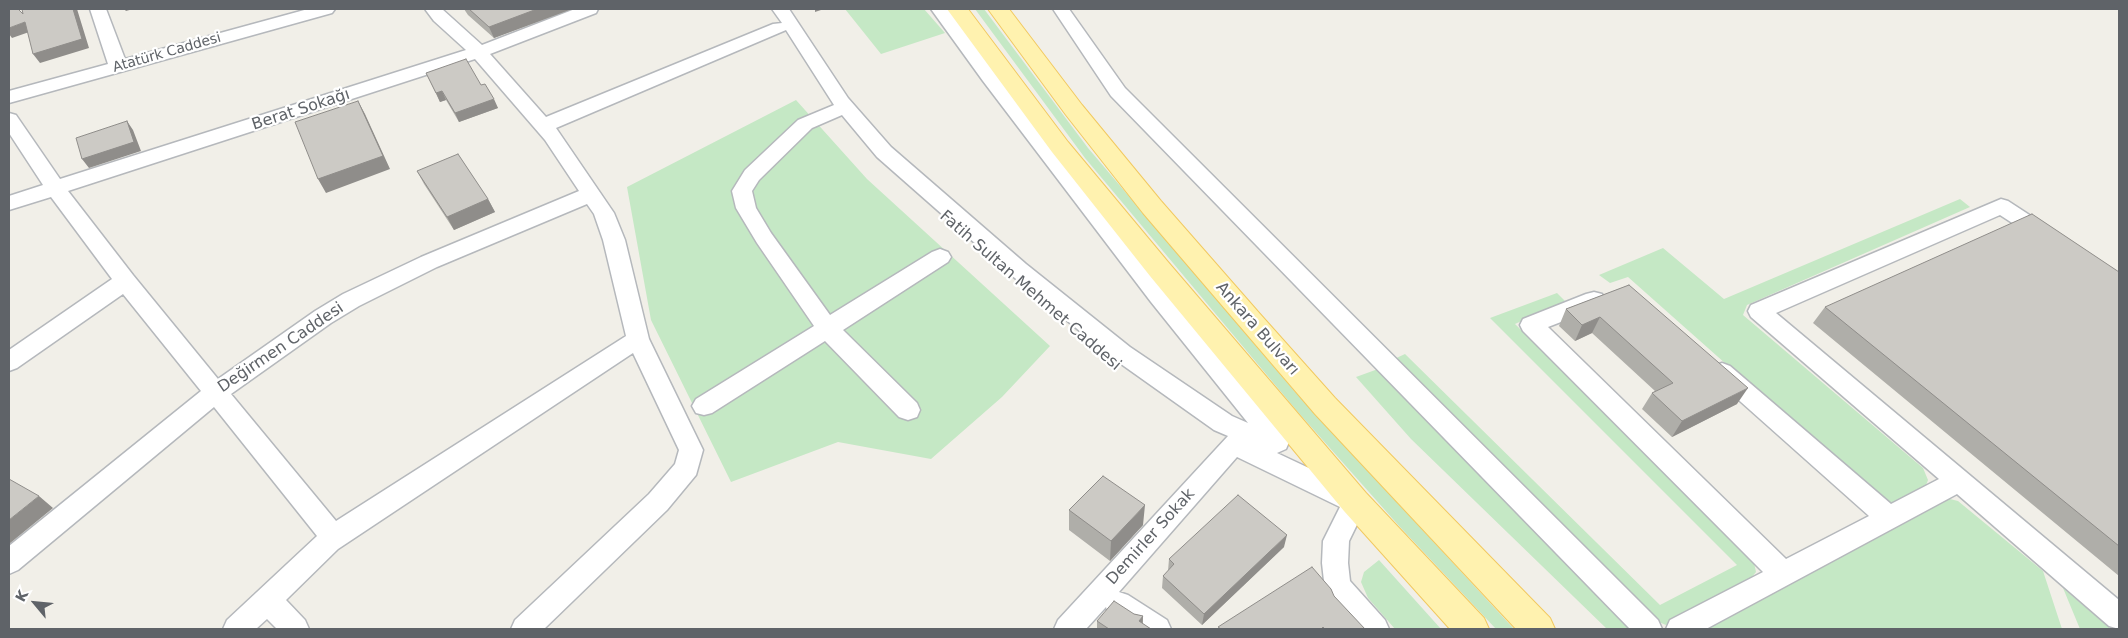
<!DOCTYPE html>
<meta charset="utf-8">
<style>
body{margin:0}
#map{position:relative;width:2128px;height:638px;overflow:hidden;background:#f1efe8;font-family:"DejaVu Sans",sans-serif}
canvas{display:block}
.frame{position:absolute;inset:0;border:10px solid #5f6368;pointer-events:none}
.north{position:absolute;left:10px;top:578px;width:50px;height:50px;-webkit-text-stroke:4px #fff;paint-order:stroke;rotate:298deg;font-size:14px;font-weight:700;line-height:20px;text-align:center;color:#5f6368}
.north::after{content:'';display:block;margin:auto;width:18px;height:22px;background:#5f6368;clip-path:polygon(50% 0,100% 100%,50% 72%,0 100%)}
</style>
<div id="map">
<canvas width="2128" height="638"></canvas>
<div class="frame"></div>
<div class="north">K</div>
</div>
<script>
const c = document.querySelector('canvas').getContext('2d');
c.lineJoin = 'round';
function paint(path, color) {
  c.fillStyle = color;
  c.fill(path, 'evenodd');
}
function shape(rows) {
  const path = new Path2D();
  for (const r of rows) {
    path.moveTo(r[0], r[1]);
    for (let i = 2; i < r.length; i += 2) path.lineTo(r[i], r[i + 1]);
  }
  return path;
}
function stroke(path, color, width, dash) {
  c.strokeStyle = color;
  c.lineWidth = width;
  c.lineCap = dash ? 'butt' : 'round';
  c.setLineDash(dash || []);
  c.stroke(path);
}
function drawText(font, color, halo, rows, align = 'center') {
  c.font = font + ' "DejaVu Sans",sans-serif';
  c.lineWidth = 4.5;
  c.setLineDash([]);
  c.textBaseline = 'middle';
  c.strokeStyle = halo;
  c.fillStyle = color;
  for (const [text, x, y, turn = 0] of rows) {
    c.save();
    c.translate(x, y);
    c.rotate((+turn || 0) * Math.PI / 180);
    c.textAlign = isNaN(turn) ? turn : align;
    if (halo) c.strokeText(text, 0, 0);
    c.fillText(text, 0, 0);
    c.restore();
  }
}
const green = shape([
 [845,9,924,9,945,33,881,54],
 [975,9,984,9,1088,148,1295,392,1514,629,1496,629,1400,527,1297,411,1085,158],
 [796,100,867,179,1050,346,1002,397,931,459,838,442,731,482,651,320,627,187],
 [1960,199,1970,207,1747,305,1743,315,1923,468,1928,480,1925,488,1894,503,1880,499,1869,491,1628,277,1610,283,1599,275,1663,248,1724,299],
 [1557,293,1565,301,1515,324,1753,558,1756,572,1746,584,1666,625,1654,620,1392,360,1405,354,1660,605,1737,565,1490,318],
 [1378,369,1465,456,1635,629,1607,629,1411,439,1356,377],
 [1946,498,1958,501,2043,571,2062,629,1705,629],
 [1379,560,1441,629,1395,629,1368,598,1361,582,1364,572],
 [2063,588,2111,629,2080,629]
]);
const minor = shape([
 [90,9,106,9,125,59,308,9,335,9,332,13,9,103,9,91,108,64,90,9],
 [425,9,442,9,482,45,575,9,598,9,596,13,490,54,546,117,773,24,782,23,772,9,789,9,848,98,891,147,1026,264,1130,347,1232,416,1248,423,1151,302,983,81,931,9,949,9,995,73,1167,290,1286,435,1289,442,1286,449,1277,453,1364,494,1368,502,1349,541,1348,563,1350,581,1385,620,1389,629,1357,629,1333,603,1324,581,1322,563,1323,541,1340,507,1237,457,1119,592,1128,595,1167,620,1171,629,1134,629,1108,613,1106,607,1086,629,1054,629,1058,620,1228,436,1214,430,1114,359,1010,274,877,157,842,115,812,128,759,180,752,191,756,208,771,233,830,315,932,252,940,249,948,252,951,257,948,262,843,330,917,403,920,410,917,417,908,420,899,417,825,341,712,413,704,415,696,413,692,406,696,399,814,326,757,243,736,208,732,191,745,170,798,120,834,105,786,30,556,128,614,213,625,240,649,339,703,450,696,475,667,510,544,629,511,629,515,620,649,494,675,464,679,450,633,353,338,549,286,600,305,620,309,629,277,629,267,619,256,629,223,629,227,620,317,536,214,407,18,570,9,574,9,546,201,391,123,294,17,368,9,371,9,350,112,279,51,197,9,210,9,196,43,185,9,133,9,113,16,115,60,179,466,50,434,21,425,9],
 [475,59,545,140,579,191,421,257,343,294,315,311,218,379,133,275,68,191,475,59],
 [587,204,594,214,603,240,626,336,336,521,231,394,331,323,359,306,437,267,587,204],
 [1053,9,1069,9,1125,88,1658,620,1662,629,1630,629,1111,96,1053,9],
 [2001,199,2008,201,2054,231,2058,236,2054,241,2047,243,2040,241,2000,215,1776,313,2119,600,2119,629,2109,626,1957,494,1706,629,1666,629,1670,620,1763,572,1523,331,1520,325,1523,319,1586,294,1594,292,1602,294,1605,300,1602,306,1548,327,1786,559,1869,516,1714,378,1710,372,1714,366,1722,363,1730,366,1891,504,1939,479,1751,317,1748,311,1751,305,2001,199]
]);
const major = shape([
 [947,9,968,9,1068,142,1168,262,1366,493,1484,618,1489,629,1450,629,1344,511,1150,276,1052,152,947,9],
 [988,9,1009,9,1082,105,1161,201,1260,314,1335,398,1550,618,1555,629,1516,629,1315,414,1143,213,1066,115,988,9]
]);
const wall = shape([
 [464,9,572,9,494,38,468,15],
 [426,73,481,85,498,108,459,122,446,100,440,102],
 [417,171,488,199,495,212,454,230,424,184],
 [2119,272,2119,576,1813,323,1825,307],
 [1629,285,1737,404,1672,437,1642,409,1652,393,1655,391,1592,333,1575,341,1559,326,1566,309],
 [1069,510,1143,525,1110,561,1069,530],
 [1284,547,1202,625,1162,588,1163,576,1168,571,1169,559],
 [1134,614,1143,616,1143,624,1151,629,1097,629,1097,621]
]);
const shadedWall = shape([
 [73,9,77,9,89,48,40,63,33,54],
 [124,9,133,9,126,11],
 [537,9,572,9,494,38,489,27],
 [815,9,824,9,815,12],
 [25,22,32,31,12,38,9,34,9,28],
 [442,91,446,100,440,102,436,93],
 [494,99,498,108,459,122,455,113],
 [358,101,365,114,390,169,326,193,318,179],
 [127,121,133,130,141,151,89,168,82,159],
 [488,199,495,212,454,230,447,217],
 [1600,317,1592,333,1575,341,1582,325],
 [1748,388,1737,404,1672,437,1682,421],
 [39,496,53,508,9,544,9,520],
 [1145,505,1143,525,1110,561,1111,541],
 [1287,535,1284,547,1202,625,1204,614],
 [1143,616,1142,629,1139,621]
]);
const building = shape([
 [9,9,18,9,23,14,22,9,73,9,82,39,33,54,25,22,9,28,9,9],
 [469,9,537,9,489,27,469,9],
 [466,59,481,85,485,84,494,99,455,113,442,91,436,93,426,73,466,59],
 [358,101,383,156,318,179,295,122,358,101],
 [127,121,134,142,82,159,76,138,127,121],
 [458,154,488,199,447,217,417,171,458,154],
 [2032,214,2119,272,2119,546,1825,307,2032,214],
 [1629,285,1748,388,1682,421,1652,393,1673,383,1600,317,1582,325,1566,309,1629,285],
 [1103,476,1145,505,1111,541,1069,510,1103,476],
 [9,479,39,496,9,520,9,479],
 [1238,495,1287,535,1204,614,1163,576,1174,564,1169,559,1238,495],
 [1312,567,1331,589,1334,596,1365,629,1325,629,1323,627,1321,629,1221,629,1218,627,1312,567],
 [1114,601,1134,614,1143,616,1139,621,1151,629,1109,629,1097,621,1114,601]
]);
const farStreetnames = [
 ["Atatürk Caddesi",167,53,-16]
];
const streetNames = [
 ["Berat Sokağı",301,110,-18],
 ["Fatih Sultan Mehmet Caddesi",1030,291,41],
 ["Ankara Bulvarı",1257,329,49],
 ["Değirmen Caddesi",281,348,-34],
 ["Demirler Sokak",1151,537,-48]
];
paint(green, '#c5e8c5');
stroke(minor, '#b5b8bc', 3);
stroke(major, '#f2c960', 2);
paint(minor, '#fff');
paint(major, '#fff2af');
paint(wall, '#afaea9');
paint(shadedWall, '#8f8d8a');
paint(building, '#cccac5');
stroke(building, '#8f8d8a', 1);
drawText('14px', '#5f6368', '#fff', farStreetnames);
drawText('16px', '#5f6368', '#fff', streetNames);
</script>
